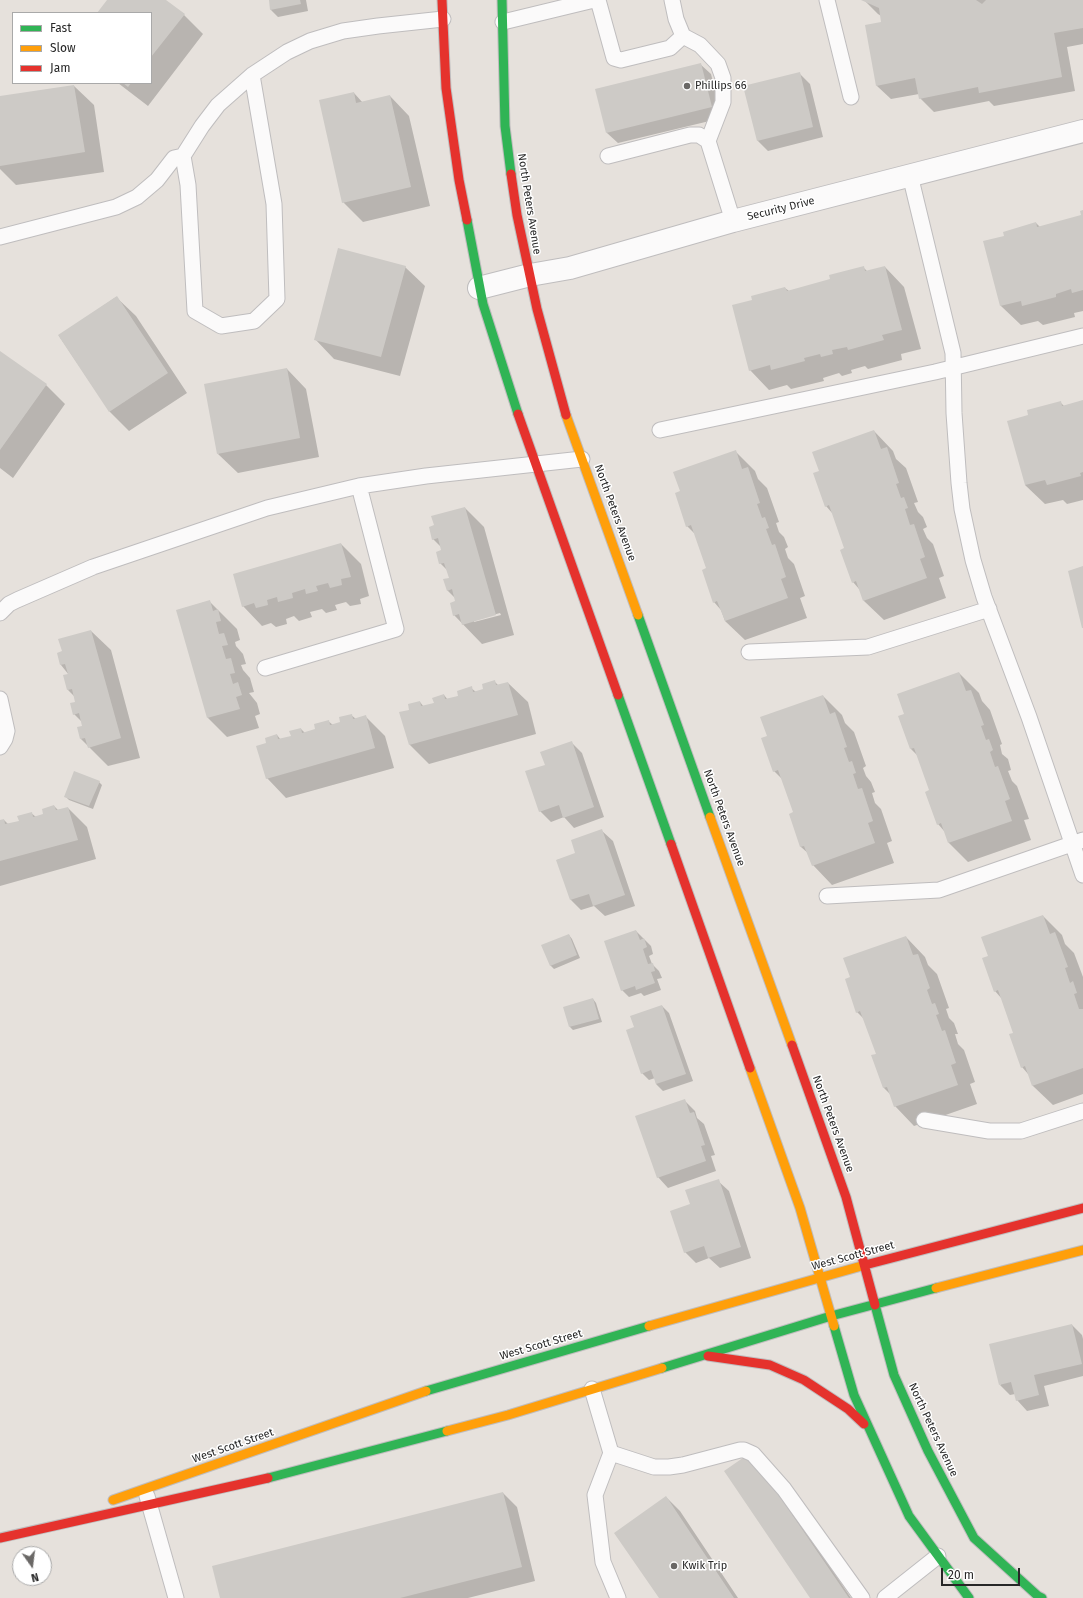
<!DOCTYPE html>
<style>
body{margin:0}
#map{position:relative;width:1083px;height:1598px;overflow:hidden;background:#e6e1dc;font-family:"Fira Sans",sans-serif}
canvas{display:block}
.legend{position:absolute;left:12px;top:12px;width:140px;height:72px;box-sizing:border-box;background:#fff;border:1px solid #a9a9a9;margin:0;padding:5px 7px;list-style:none;font-size:12px;color:#272727}
.legend li{display:flex;align-items:center;gap:8px;height:20px}
.legend b{width:20px;border:1px solid #a9a9a9}
.north{position:absolute;left:12px;top:1546px;width:40px;height:40px;box-sizing:border-box;background:#fff;border:1px solid #a9a9a9;border-radius:50%;rotate:166deg;font-size:11px;font-weight:700;line-height:16px;text-align:center;color:#272727}
.north::after{content:'';display:block;margin:auto;width:14px;height:18px;background:#6a6866;clip-path:polygon(50% 0,100% 100%,50% 72%,0 100%)}
.scale{position:absolute;left:941px;top:1568px;width:79px;height:18px;box-sizing:border-box;border:2px solid #272727;border-top:0;padding-left:5px;font-size:12px;line-height:14px;white-space:nowrap;color:#272727;-webkit-text-stroke:3px #fff;paint-order:stroke}
</style>
<div id="map">
<canvas width="1083" height="1598"></canvas>
<ul class="legend">
<li><b style="height:5px;background:#30b455"></b>Fast</li>
<li><b style="height:5px;background:#ff9f0a"></b>Slow</li>
<li><b style="height:5px;background:#e5322d"></b>Jam</li>
</ul>
<div class="north">N</div>
<div class="scale">20 m</div>
</div>
<script>
const c = document.querySelector('canvas').getContext('2d');
c.lineJoin = 'round';
function paint(path, color) {
  c.fillStyle = color;
  c.fill(path, 'evenodd');
}
function shape(rows) {
  const path = new Path2D();
  for (const r of rows) {
    path.moveTo(r[0], r[1]);
    for (let i = 2; i < r.length; i += 2) path.lineTo(r[i], r[i + 1]);
  }
  return path;
}
function stroke(path, color, width, dash) {
  c.strokeStyle = color;
  c.lineWidth = width;
  c.lineCap = dash ? 'butt' : 'round';
  c.setLineDash(dash || []);
  c.stroke(path);
}
function drawText(font, color, halo, rows, align = 'center') {
  c.font = font + ' "Fira Sans",sans-serif';
  c.lineWidth = 3;
  c.setLineDash([]);
  c.textBaseline = 'middle';
  c.strokeStyle = halo;
  c.fillStyle = color;
  for (const [text, x, y, turn = 0] of rows) {
    c.save();
    c.translate(x, y);
    c.rotate((+turn || 0) * Math.PI / 180);
    c.textAlign = isNaN(turn) ? turn : align;
    if (halo) c.strokeText(text, 0, 0);
    c.fillText(text, 0, 0);
    c.restore();
  }
}
const shadow = shape([
 [108,0,165,0,184,15,203,34,148,106,118,83,151,83,151,13,98,13],
 [270,0,306,0,308,11,278,17,271,10],
 [864,0,1083,0,1083,44,1067,47,1075,91,994,106,989,101,934,112,920,98,919,94,891,99,877,86,882,22,881,16,878,14],
 [700,64,711,74,722,118,618,143,607,133,596,90],
 [799,73,810,84,823,137,768,151,757,140],
 [74,86,94,105,104,172,16,185,0,169,0,97],
 [354,93,363,103,390,96,409,116,430,206,363,222,343,202],
 [1083,211,1083,311,1074,313,1075,317,1043,325,1038,321,1021,325,1001,306,984,242,1005,237,1036,223,1040,227,1083,216],
 [405,267,425,286,400,376,334,359,315,339],
 [863,267,868,272,885,267,904,287,921,349,901,354,902,360,868,369,865,366,851,370,852,373,842,376,839,373,823,378,824,381,791,389,787,385,769,390,750,370,754,301,785,288,789,291,831,280],
 [116,297,136,316,187,393,129,431,110,412,59,336],
 [0,352,46,385,65,404,13,478,0,468],
 [287,369,306,389,319,457,238,473,218,454],
 [1083,401,1083,500,1067,504,1063,500,1045,504,1025,485,1029,416,1060,402,1064,406],
 [874,431,893,451,896,459,906,468,918,502,914,503,918,512,923,517,927,527,923,529,927,538,933,544,944,576,939,578,946,598,884,620,864,601,860,590,853,582,846,549,833,514,826,506,820,472],
 [735,451,755,471,758,479,767,488,779,522,776,523,779,532,784,537,788,547,785,549,788,558,794,564,805,596,800,598,807,618,745,640,725,621,721,610,714,602,707,569,695,534,687,526],
 [465,508,484,527,514,635,482,644,454,615,456,602,455,598,447,590,450,578,448,571,440,563,442,551,441,547,433,539],
 [500,613,501,615,474,622,474,620],
 [341,544,361,564,369,596,360,599,361,604,350,606,346,602,335,605,337,610,326,613,322,609,310,612,312,617,299,621,294,616,286,619,287,624,276,627,271,623,262,626,243,606],
 [209,601,237,629,240,640,235,642,236,646,243,654,246,664,241,665,243,670,250,678,254,692,249,693,257,703,260,714,255,716,259,728,227,737,208,718,178,610],
 [91,631,111,650,140,758,108,766,81,739,83,727,82,722,74,714,77,702,75,697,68,690,69,675,61,665,58,653,63,652],
 [959,673,979,693,982,701,990,710,1002,744,1000,745,1002,754,1008,759,1011,770,1008,771,1012,781,1017,786,1029,819,1024,820,1031,840,968,862,949,843,945,832,938,824,931,791,918,756,911,749,905,714],
 [494,681,499,686,508,683,528,702,536,734,429,764,410,745,401,713,411,710,420,702,424,707,435,703,444,695,448,700,459,696,471,688,476,692,484,690],
 [823,696,842,715,845,723,854,732,866,766,863,768,866,776,871,782,875,792,872,793,875,803,881,809,892,841,887,843,894,863,832,885,813,865,809,854,801,847,790,815,794,813,782,779,774,771,768,737],
 [351,715,356,719,365,716,385,736,394,768,286,798,267,778,267,743,277,735,281,740,292,737,301,729,305,733,316,730,328,721,333,725,341,723],
 [571,742,582,753,604,817,574,828,564,817,551,822,540,811,546,765],
 [99,782,102,785,93,809,69,800,65,796],
 [54,806,58,810,68,808,87,827,96,859,0,886,0,821,4,820,8,824,20,822,31,813,36,817,45,814],
 [602,831,613,841,635,906,605,916,594,906,581,910,571,900,557,860,576,854],
 [1043,916,1062,935,1065,944,1074,953,1083,977,1083,1094,1053,1105,1033,1086,1029,1075,1022,1067,1015,1033,1002,999,995,991,989,957],
 [636,931,651,946,653,954,649,956,652,964,659,971,662,978,657,979,661,990,644,996,641,993,629,997,622,990],
 [569,935,572,939,580,958,554,969,550,965],
 [906,937,925,957,928,965,937,974,949,1008,946,1009,949,1018,954,1023,958,1034,955,1034,958,1044,964,1050,975,1082,970,1084,977,1104,914,1126,895,1106,891,1095,884,1088,873,1056,877,1054,865,1020,857,1012,852,977],
 [593,999,596,1003,602,1022,573,1030,570,1027,564,1008],
 [662,1006,669,1013,693,1081,663,1091,656,1084,655,1078,649,1080,642,1073,635,1028],
 [684,1100,695,1111,697,1118,704,1124,715,1155,711,1156,716,1171,668,1188,658,1177],
 [718,1181,729,1191,751,1258,720,1268,709,1258,696,1263,685,1252,691,1205],
 [1072,1325,1082,1335,1083,1339,1083,1376,1044,1386,1049,1406,1027,1411,1017,1400,1015,1394,1010,1395,1000,1385],
 [761,1464,851,1598,811,1598],
 [503,1493,517,1507,535,1581,468,1598,221,1598],
 [666,1497,680,1511,738,1598,660,1598]
]);
const building = shape([
 [107,0,166,0,185,14,151,57,151,13,97,13],
 [269,0,300,0,301,4,270,10],
 [861,0,976,0,982,4,986,0,1083,0,1083,28,1054,33,1062,77,979,93,978,87,919,99,915,78,876,86,865,25,881,22,879,8],
 [701,63,712,107,606,133,595,89],
 [800,72,813,127,757,141,743,86],
 [123,83,131,83,128,87],
 [74,85,85,152,0,166,0,96],
 [354,92,356,103,390,95,411,187,342,203,319,100],
 [1083,210,1083,290,1072,293,1071,289,1056,294,1056,297,1022,306,1021,301,1000,306,983,241,1004,236,1003,232,1036,222,1037,227,1081,215,1080,211],
 [338,248,406,266,381,357,314,340],
 [864,266,865,271,885,266,902,330,882,335,884,340,848,350,847,347,832,350,833,354,821,357,820,354,804,358,805,361,771,370,770,365,749,371,732,305,752,300,751,296,785,287,787,291,830,279,829,275],
 [117,296,168,373,109,412,58,335],
 [0,351,47,384,0,450],
 [287,368,300,438,217,454,204,384],
 [1083,400,1083,472,1080,473,1081,476,1047,485,1045,480,1025,485,1007,421,1028,415,1027,410,1061,401,1062,406],
 [874,430,881,449,887,447,899,483,896,484,901,498,904,497,908,508,905,509,910,525,914,524,925,557,920,559,927,578,863,601,856,581,852,583,840,550,844,548,829,505,825,507,813,473,819,471,812,452],
 [736,450,742,469,748,467,760,503,757,504,762,518,765,517,769,528,766,529,772,545,775,544,786,577,781,579,788,598,725,621,717,601,713,603,702,570,706,568,691,525,686,527,675,493,680,491,673,472],
 [465,507,496,615,462,625,459,614,453,616,450,603,455,601,452,589,447,591,443,579,449,578,444,563,439,564,436,552,441,550,438,538,432,540,429,527,434,525,431,516],
 [341,543,351,577,341,579,342,585,330,588,328,583,316,586,318,591,306,594,305,589,292,593,293,598,278,602,277,597,267,600,268,605,256,608,254,603,242,607,233,574],
 [1083,566,1083,628,1082,628,1068,571],
 [210,600,213,611,218,609,221,621,216,622,219,634,224,633,228,645,222,646,226,659,231,658,235,673,230,674,233,684,238,682,242,695,236,697,240,709,207,718,176,610],
 [91,630,121,738,88,748,85,738,80,739,77,727,82,726,79,713,73,715,70,703,75,702,72,689,67,690,63,675,68,674,65,664,60,665,57,653,62,651,58,639],
 [959,672,966,691,971,690,984,725,981,726,986,740,989,739,993,750,990,752,995,767,998,766,1010,799,1005,801,1012,821,948,843,941,823,937,825,925,792,929,790,914,748,910,749,898,716,904,714,897,694],
 [495,680,496,685,508,682,518,715,409,745,399,712,409,710,408,704,420,701,421,706,434,703,432,698,444,694,445,699,458,696,457,691,472,686,473,692,483,689,482,684],
 [823,695,830,714,835,712,847,747,844,748,849,762,852,761,856,773,853,774,858,789,862,788,873,821,868,823,875,843,812,866,804,846,800,847,789,814,793,812,778,770,773,772,761,738,767,736,760,717],
 [352,714,353,719,366,715,375,748,266,779,256,746,266,743,265,738,277,734,278,739,291,736,289,731,301,728,302,733,315,729,314,724,329,720,330,725,340,722,339,717],
 [572,741,594,807,563,818,559,805,539,812,525,771,545,765,540,752],
 [74,771,100,781,89,806,64,797],
 [54,805,56,810,68,807,78,840,0,861,0,820,4,819,5,824,19,821,17,816,32,812,33,817,43,814,42,809],
 [602,829,625,895,593,906,589,894,570,900,556,860,575,853,571,840],
 [1043,915,1050,934,1055,932,1068,967,1065,968,1070,983,1073,981,1077,993,1074,994,1079,1009,1083,1009,1083,1068,1032,1086,1025,1066,1021,1068,1009,1034,1013,1033,998,990,994,992,982,958,988,956,981,937],
 [636,930,640,940,644,938,647,947,643,949,648,964,653,963,655,971,651,972,655,983,636,990,635,986,621,991,604,941],
 [569,934,577,955,550,966,541,945],
 [906,936,913,955,918,954,930,988,927,990,932,1004,935,1003,939,1014,936,1015,942,1031,945,1030,956,1063,951,1065,958,1085,894,1107,887,1087,883,1088,871,1055,876,1054,860,1011,856,1013,845,979,850,977,843,958],
 [593,998,599,1019,569,1027,563,1007],
 [662,1005,686,1074,656,1084,651,1070,641,1074,626,1030,634,1027,630,1016],
 [685,1099,690,1113,694,1112,705,1145,701,1146,706,1161,657,1178,635,1116],
 [719,1179,741,1247,708,1258,704,1246,684,1253,670,1211,690,1204,685,1190],
 [1072,1324,1082,1364,1034,1375,1039,1395,1016,1401,1011,1382,999,1385,989,1344],
 [750,1453,849,1598,810,1598,724,1471],
 [503,1492,522,1567,400,1598,220,1598,212,1566],
 [666,1496,734,1598,659,1598,614,1533]
]);
const lane = shape([
 [598,0,614,58,621,60,670,48,683,36],
 [672,0,676,19,683,36,700,45,718,64,723,78,723,102,708,141],
 [827,0,851,97],
 [503,22,594,0],
 [183,156,202,126,218,105,252,75,287,52,310,41,343,31,378,26,443,19],
 [608,156,690,135,699,135,708,141,733,221],
 [910,175,953,353,954,413,959,483,962,509,973,560,984,597,1029,717,1083,875],
 [0,237,116,207,137,197,157,180,174,158,183,156,188,185,195,311,221,326,254,321,277,299,274,204,252,75],
 [660,430,935,372,1083,336],
 [0,613,9,604,17,600,93,567,267,508,359,486,426,476,582,459],
 [749,652,868,647,989,609],
 [265,668,396,629,359,486],
 [0,699,7,731,5,739,0,747],
 [827,896,939,890,1083,840],
 [924,1120,989,1131,1021,1131,1083,1111],
 [592,1389,611,1453,595,1495,603,1562,618,1598],
 [611,1453,654,1467,669,1467,683,1465,740,1450,744,1450,753,1454,784,1489,862,1598],
 [147,1496,176,1598],
 [885,1598,938,1556]
]);
const street = shape([
 [479,288,530,275,570,268,733,221,1083,131]
]);
const fast = shape([
 [502,0,505,126,511,174],
 [467,220,483,304,518,414],
 [638,615,710,817],
 [618,695,671,844],
 [875,1305,894,1375,928,1451,974,1538,1038,1596,1042,1598],
 [834,1326,854,1395,909,1516,969,1598],
 [662,1368,831,1316,936,1288],
 [426,1391,649,1326],
 [268,1478,447,1431]
]);
const slow = shape([
 [566,415,638,615],
 [710,817,792,1045],
 [750,1068,800,1208,834,1326],
 [936,1288,1083,1250],
 [649,1326,865,1265],
 [447,1431,508,1415,662,1368],
 [113,1500,426,1391]
]);
const jam = shape([
 [442,0,446,88,459,180,467,220],
 [511,174,517,215,537,309,566,415],
 [518,414,618,695],
 [671,844,750,1068],
 [792,1045,846,1197,875,1305],
 [865,1265,1083,1208],
 [708,1356,770,1365,804,1380,848,1409,864,1424],
 [0,1538,268,1478]
]);
const markers = [
 [687,86,4,"#6a6866"],
 [674,1566,4,"#6a6866"]
];
const poiNames = [
 ["Phillips 66",695,86],
 ["Kwik Trip",682,1566]
];
const streetNames = [
 ["North Peters Avenue",529,204,81],
 ["Security Drive",781,209,-14],
 ["North Peters Avenue",615,513,70],
 ["North Peters Avenue",724,818,70],
 ["North Peters Avenue",833,1124,70],
 ["West Scott Street",853,1256,-15],
 ["West Scott Street",541,1345,-16],
 ["North Peters Avenue",933,1430,65],
 ["West Scott Street",233,1446,-19]
];
paint(shadow, '#0003');
paint(building, '#cdcac6');
stroke(lane, '#bfbdbe', 17);
stroke(street, '#bfbdbe', 24);
stroke(fast, '#bfbdbe', 11);
stroke(slow, '#bfbdbe', 11);
stroke(jam, '#bfbdbe', 11);
stroke(lane, '#fbfafa', 15);
stroke(street, '#fbfafa', 22);
stroke(fast, '#30b455', 9);
stroke(slow, '#ff9f0a', 9);
stroke(jam, '#e5322d', 9);
for (const [x, y, r, color] of markers) {
  const dot = new Path2D();
  dot.arc(x, y, r, 0, 2 * Math.PI);
  c.fillStyle = color;
  c.fill(dot);
  stroke(dot, '#fff', 1.5);
}
drawText('11px', '#272727', '#fff', poiNames, 'left');
drawText('11px', '#272727', '#fff', streetNames);
</script>
